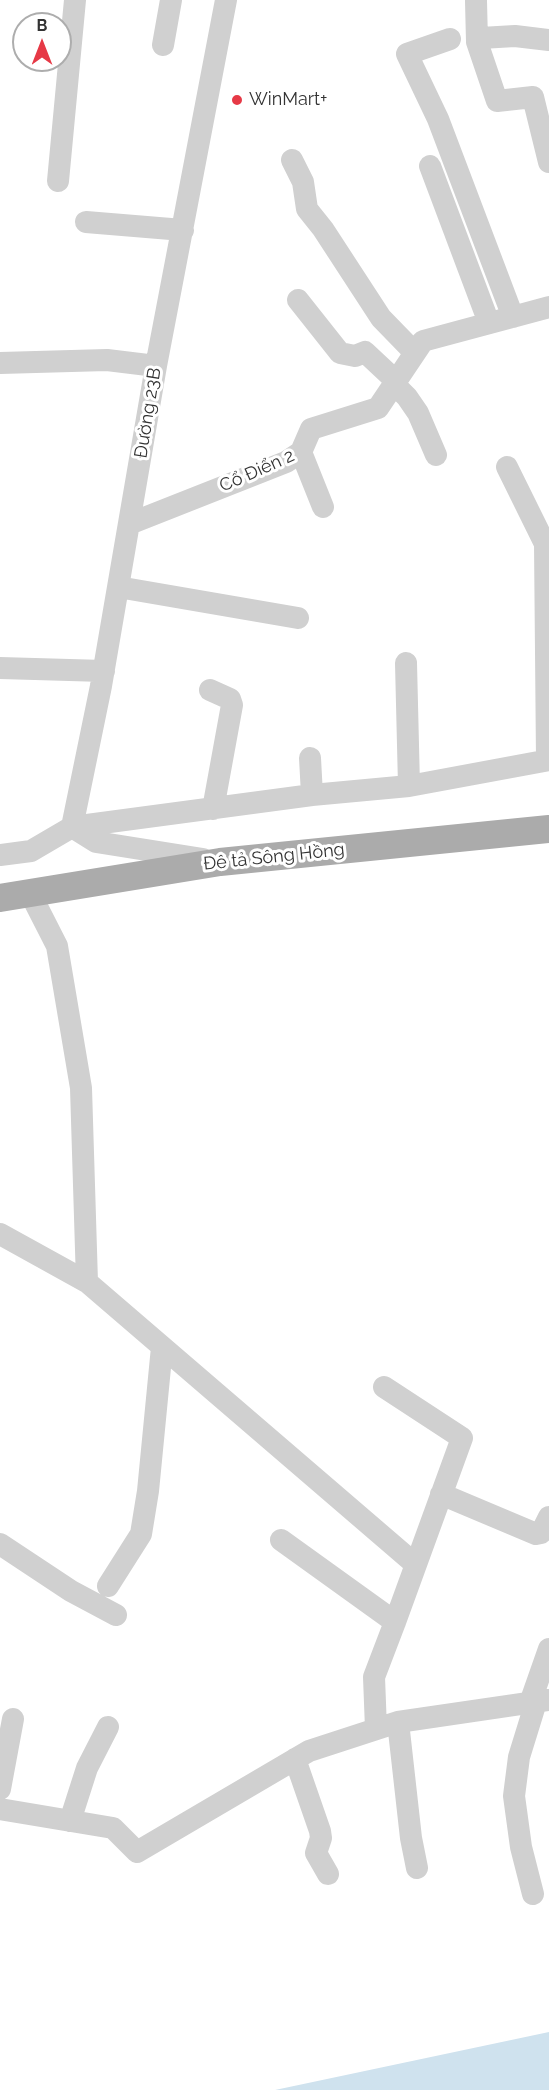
<!DOCTYPE html>
<meta charset="utf-8">
<style>
body{margin:0}
#map{position:relative;width:549px;height:2090px;overflow:hidden;background:#fff;font-family:Raleway,sans-serif}
canvas{display:block}
.north{position:absolute;left:12px;top:12px;width:60px;height:60px;box-sizing:border-box;background:#fff;border:2px solid #adadad;border-radius:50%;rotate:0deg;font-size:16px;font-weight:700;line-height:24px;text-align:center;color:#333}
.north::after{content:'';display:block;margin:auto;width:21px;height:27px;background:#e63946;clip-path:polygon(50% 0,100% 100%,50% 72%,0 100%)}
</style>
<div id="map">
<canvas width="549" height="2090"></canvas>
<div class="north">B</div>
</div>
<script>
const c = document.querySelector('canvas').getContext('2d');
c.lineJoin = 'round';
function paint(path, color) {
  c.fillStyle = color;
  c.fill(path, 'evenodd');
}
function shape(rows) {
  const path = new Path2D();
  for (const r of rows) {
    path.moveTo(r[0], r[1]);
    for (let i = 2; i < r.length; i += 2) path.lineTo(r[i], r[i + 1]);
  }
  return path;
}
function stroke(path, color, width, dash) {
  c.strokeStyle = color;
  c.lineWidth = width;
  c.lineCap = dash ? 'butt' : 'round';
  c.setLineDash(dash || []);
  c.stroke(path);
}
function drawText(font, color, halo, rows, align = 'center') {
  c.font = font + ' Raleway,sans-serif';
  c.lineWidth = 6;
  c.setLineDash([]);
  c.textBaseline = 'middle';
  c.strokeStyle = halo;
  c.fillStyle = color;
  for (const [text, x, y, turn = 0] of rows) {
    c.save();
    c.translate(x, y);
    c.rotate((+turn || 0) * Math.PI / 180);
    c.textAlign = isNaN(turn) ? turn : align;
    if (halo) c.strokeText(text, 0, 0);
    c.fillText(text, 0, 0);
    c.restore();
  }
}
const water = shape([
 [549,2032,549,2090,275,2090]
]);
const minor = shape([
 [476,1,477,42,497,101,533,97,549,162],
 [450,39,407,54,438,119,513,317],
 [477,42,481,38,515,36,549,40],
 [163,45,171,0],
 [292,160,303,182,307,209,323,229,381,318,415,353],
 [430,166,489,323],
 [58,181,75,0],
 [86,222,183,230],
 [298,300,340,353,355,356,365,352,396,381],
 [0,363,107,360,156,366],
 [394,384,407,397,418,413,436,455],
 [301,452,323,507],
 [507,467,545,544,547,760],
 [129,524,286,462,301,452,311,429,378,408,423,341,549,307],
 [118,587,298,618],
 [406,663,409,786],
 [0,668,104,671],
 [210,690,230,699,232,705,213,809],
 [310,758,312,795],
 [72,827,101,686,156,366,226,0],
 [72,827,96,842,203,859],
 [0,855,31,851,72,827,312,795,409,786,549,760],
 [30,893,57,946,81,1088,87,1282],
 [0,1234,87,1282,415,1564],
 [441,1494,536,1534,541,1533,549,1517],
 [281,1540,395,1622],
 [0,1544,71,1591,116,1615],
 [108,1586,141,1534,148,1491,162,1347],
 [530,1703,549,1649],
 [398,1722,411,1838,417,1868],
 [376,1729,374,1677,395,1622,462,1438,384,1387],
 [295,1759,320,1831,321,1838,316,1853,328,1874],
 [0,1789,13,1719],
 [0,1809,113,1828,137,1852,309,1751,398,1722,549,1700],
 [70,1821,87,1768,108,1727],
 [533,1894,521,1847,514,1796,519,1757,536,1702]
]);
const major = shape([
 [0,898,220,862,549,829]
]);
const markers = [
 [237,100,6,"#e63946"]
];
const poiNames = [
 ["WinMart+",249,100]
];
const streetNames = [
 ["Đường 23B",148,413,-81],
 ["Cổ Điển 2",257,471,-24],
 ["Đê tả Sông Hồng",274,857,-6]
];
paint(water, '#cfe2ee');
stroke(minor, '#d0d0d0', 22);
stroke(major, '#ababab', 28);
for (const [x, y, r, color] of markers) {
  const dot = new Path2D();
  dot.arc(x, y, r, 0, 2 * Math.PI);
  c.fillStyle = color;
  c.fill(dot);
  stroke(dot, '#fff', 2);
}
drawText('18px', '#333', '#fff', poiNames, 'left');
drawText('18px', '#333', '#fff', streetNames);
</script>
